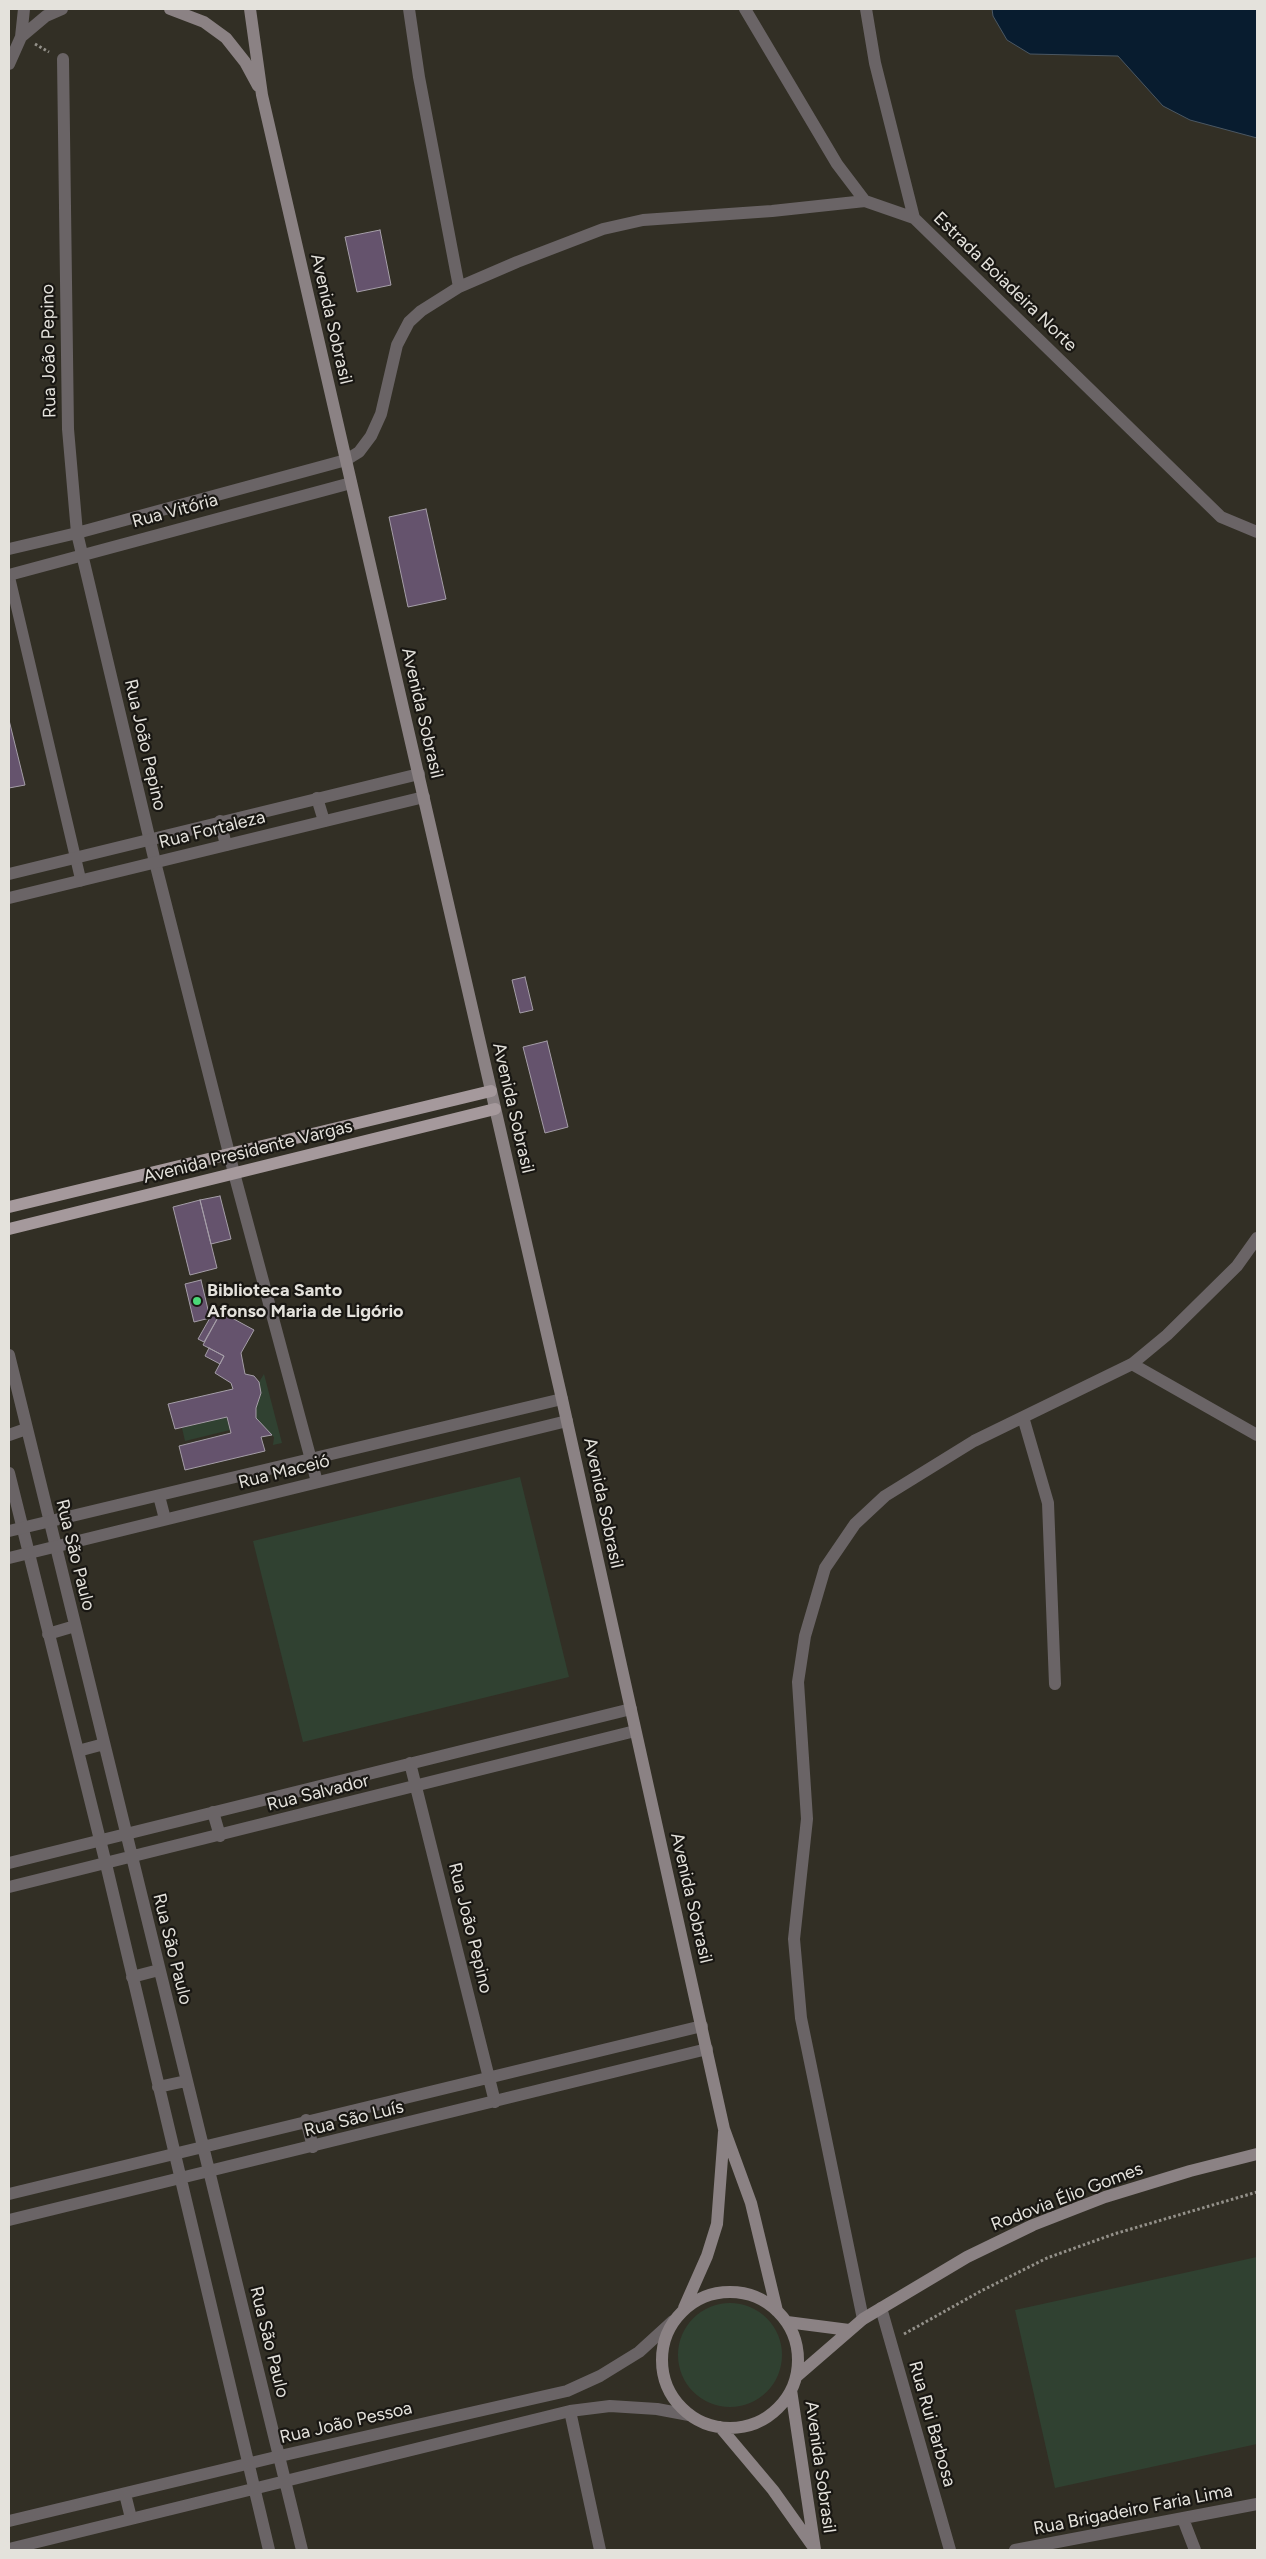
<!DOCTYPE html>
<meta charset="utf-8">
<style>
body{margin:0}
#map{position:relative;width:1266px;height:2559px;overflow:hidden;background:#322f25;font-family:Figtree,sans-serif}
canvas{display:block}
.frame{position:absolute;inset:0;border:10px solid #e4e2dc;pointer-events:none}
</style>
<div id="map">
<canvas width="1266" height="2559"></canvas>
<div class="frame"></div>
</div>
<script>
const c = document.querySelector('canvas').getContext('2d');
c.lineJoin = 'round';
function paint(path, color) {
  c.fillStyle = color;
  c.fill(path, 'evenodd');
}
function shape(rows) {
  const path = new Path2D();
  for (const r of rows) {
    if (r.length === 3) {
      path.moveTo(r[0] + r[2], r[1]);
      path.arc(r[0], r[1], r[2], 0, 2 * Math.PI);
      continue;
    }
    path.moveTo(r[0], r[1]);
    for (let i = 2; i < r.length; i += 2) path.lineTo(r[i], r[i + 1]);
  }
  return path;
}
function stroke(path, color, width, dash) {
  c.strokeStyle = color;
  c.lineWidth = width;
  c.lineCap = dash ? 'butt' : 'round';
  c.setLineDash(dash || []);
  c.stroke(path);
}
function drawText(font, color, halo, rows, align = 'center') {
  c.font = font + ' Figtree,sans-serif';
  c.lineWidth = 4.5;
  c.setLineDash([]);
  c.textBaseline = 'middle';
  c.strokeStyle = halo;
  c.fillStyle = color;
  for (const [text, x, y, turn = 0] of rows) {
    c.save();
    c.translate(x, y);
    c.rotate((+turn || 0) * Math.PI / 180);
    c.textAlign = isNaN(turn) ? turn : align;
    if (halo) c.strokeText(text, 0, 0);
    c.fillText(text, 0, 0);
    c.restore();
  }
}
const green = shape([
 [264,1374,282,1443,273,1445,274,1437,267,1432,256,1418,256,1408,261,1393,259,1382],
 [227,1417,230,1430,185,1441,182,1428],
 [520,1477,569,1677,303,1742,253,1541],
 [1257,2257,1257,2444,1055,2488,1015,2310],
 [730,2355,52]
]);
const water = shape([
 [992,9,1257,9,1257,138,1190,120,1163,106,1118,56,1030,54,1007,40,993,16,992,9]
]);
const building = shape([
 [380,230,391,285,357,292,345,237,380,230],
 [426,509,446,599,408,607,389,517,426,509],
 [9,720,25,785,9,788,9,720],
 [525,977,533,1010,520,1013,512,980,525,977],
 [547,1041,568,1127,545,1133,523,1047,547,1041],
 [220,1196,231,1239,211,1244,200,1200,220,1196],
 [200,1200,217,1268,190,1275,173,1207,200,1200],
 [201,1280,210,1318,194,1322,185,1284,201,1280],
 [215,1309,221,1312,204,1342,198,1339,215,1309],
 [221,1312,254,1330,241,1353,245,1374,254,1376,259,1382,261,1393,256,1408,256,1418,272,1435,261,1437,265,1451,185,1470,179,1446,231,1433,227,1417,175,1429,168,1404,233,1389,231,1383,215,1373,224,1356,203,1345,221,1312],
 [209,1348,224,1356,220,1364,205,1356,209,1348]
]);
const path = shape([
 [35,44,49,52],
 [904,2334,981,2291,1047,2258,1114,2234,1257,2192]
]);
const service = shape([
 [9,575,81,881]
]);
const minor = shape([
 [409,9,419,77,459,287],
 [745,9,837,164,865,201,914,218,1221,517,1257,532],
 [866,9,875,63,914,218],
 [21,37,46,16,62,9],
 [63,59,68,429,77,533,155,862,234,1173,317,1482],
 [9,64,21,37,24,9],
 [9,549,77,533,346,460,359,452,371,436,381,414,397,345,409,322,421,311,459,287,517,262,603,229,643,220,772,211,865,201],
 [9,575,351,483],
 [317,798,324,821],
 [220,821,226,845],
 [9,1355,302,2550],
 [1132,1364,1257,1435],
 [1023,1417,1048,1503,1055,1684],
 [9,1435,26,1429],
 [9,1473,106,1864,269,2550],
 [48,1634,75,1626],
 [78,1751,104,1744],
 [410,1763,495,2102],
 [213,1812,220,1836],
 [9,1863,631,1709],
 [9,1887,635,1731],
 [132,1977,159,1970],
 [158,2087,186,2081],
 [306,2120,313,2147],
 [9,2194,702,2026],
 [9,2220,707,2049],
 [881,2308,950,2550],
 [863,2319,801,2018,794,1939,807,1819,798,1682,805,1636,825,1568,855,1524,885,1496,974,1441,1132,1364,1167,1335,1237,1266,1257,1238],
 [570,2411,600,2550],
 [125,2494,131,2518],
 [1183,2519,1195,2550],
 [9,2521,280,2456,567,2391,600,2376,639,2352,673,2321],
 [9,2549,570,2411,610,2406,657,2409,689,2415],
 [1015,2550,1257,2504]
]);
const tertiary = shape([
 [9,874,419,774],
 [9,898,424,797],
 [159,1496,165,1519],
 [9,1531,562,1399],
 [9,1558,567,1421]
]);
const secondary = shape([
 [170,9,204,22,226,38,245,62,258,86],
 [250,9,262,95,562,1399,724,2129,751,2203,777,2311],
 [730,2360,68],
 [684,2308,707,2256,717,2224,724,2132],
 [787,2322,849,2330],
 [796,2377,863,2319,967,2257,1033,2225,1105,2197,1190,2171,1257,2154],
 [791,2390,815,2550],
 [720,2427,773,2490,812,2545]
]);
const primary = shape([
 [9,1207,491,1091],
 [9,1229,495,1109]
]);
const markers = [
 [197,1301,5,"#4ad777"]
];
const streetNames = [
 ["Estrada Boiadeira Norte",1005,282,44],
 ["Avenida Sobrasil",331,319,77],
 ["Rua João Pepino",49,351,-91],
 ["Rua Vitória",175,511,-15],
 ["Avenida Sobrasil",422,713,77],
 ["Rua João Pepino",145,745,77],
 ["Rua Fortaleza",212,830,-14],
 ["Avenida Sobrasil",513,1108,77],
 ["Avenida Presidente Vargas",248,1152,-14],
 ["Rua Maceió",284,1472,-14],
 ["Avenida Sobrasil",603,1503,78],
 ["Rua São Paulo",75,1555,76],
 ["Rua Salvador",318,1793,-14],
 ["Avenida Sobrasil",691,1898,77],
 ["Rua João Pepino",470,1928,76],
 ["Rua São Paulo",172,1949,76],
 ["Rua São Luís",354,2119,-14],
 ["Rodovia Élio Gomes",1067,2197,-21],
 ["Rua São Paulo",269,2342,76],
 ["Rua João Pessoa",346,2423,-13],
 ["Rua Rui Barbosa",932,2424,74],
 ["Avenida Sobrasil",820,2467,82],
 ["Rua Brigadeiro Faria Lima",1133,2510,-11]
];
const poiNames = [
 ["Biblioteca Santo",207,1291],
 ["Afonso Maria de Ligório",207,1312]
];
paint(green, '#304131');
paint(water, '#081c2f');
stroke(water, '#4a5763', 1);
paint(building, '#65536d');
stroke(building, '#a59ea8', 1);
stroke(path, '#94918a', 3, [2.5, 2.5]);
stroke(service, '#6a6466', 11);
stroke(minor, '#6a6466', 12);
stroke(tertiary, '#6a6466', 12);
stroke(secondary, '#8b8284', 12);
stroke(primary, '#a5999c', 12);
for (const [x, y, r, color] of markers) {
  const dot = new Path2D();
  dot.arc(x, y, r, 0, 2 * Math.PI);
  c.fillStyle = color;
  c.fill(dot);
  stroke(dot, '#191713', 2);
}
drawText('18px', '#e4e2dc', '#191713', streetNames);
drawText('bold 18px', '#e4e2dc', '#191713', poiNames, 'left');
</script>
